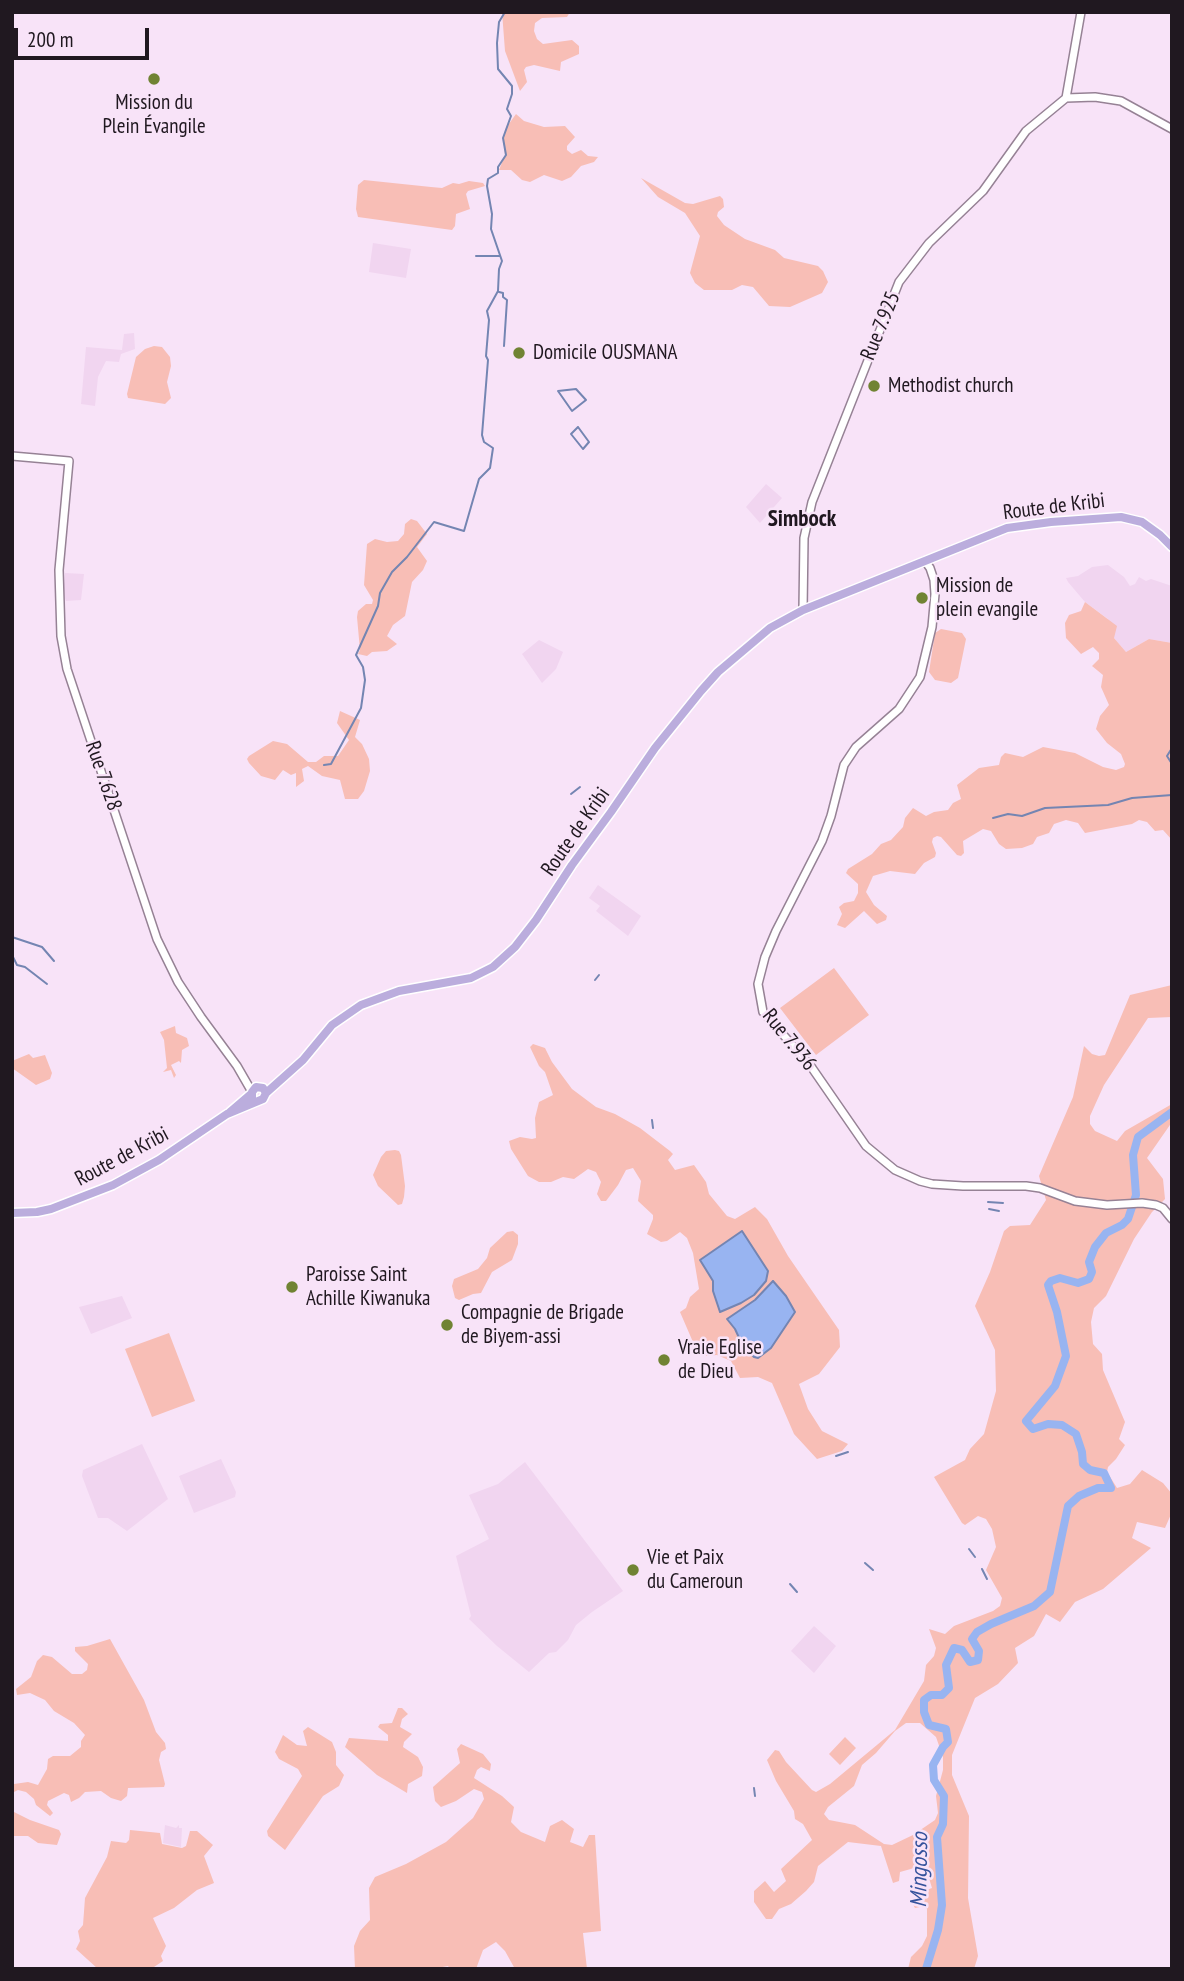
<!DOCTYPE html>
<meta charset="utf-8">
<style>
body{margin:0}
#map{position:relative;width:1184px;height:1981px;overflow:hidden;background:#f8e3f8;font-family:"PT Sans Narrow",sans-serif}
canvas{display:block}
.frame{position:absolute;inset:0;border:14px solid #201820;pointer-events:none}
.scale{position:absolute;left:14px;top:28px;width:135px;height:32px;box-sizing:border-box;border:4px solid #201820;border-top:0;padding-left:9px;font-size:21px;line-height:24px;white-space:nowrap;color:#201820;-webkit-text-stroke:5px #f8e3f8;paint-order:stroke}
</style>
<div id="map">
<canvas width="1184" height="1981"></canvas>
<div class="frame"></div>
<div class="scale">200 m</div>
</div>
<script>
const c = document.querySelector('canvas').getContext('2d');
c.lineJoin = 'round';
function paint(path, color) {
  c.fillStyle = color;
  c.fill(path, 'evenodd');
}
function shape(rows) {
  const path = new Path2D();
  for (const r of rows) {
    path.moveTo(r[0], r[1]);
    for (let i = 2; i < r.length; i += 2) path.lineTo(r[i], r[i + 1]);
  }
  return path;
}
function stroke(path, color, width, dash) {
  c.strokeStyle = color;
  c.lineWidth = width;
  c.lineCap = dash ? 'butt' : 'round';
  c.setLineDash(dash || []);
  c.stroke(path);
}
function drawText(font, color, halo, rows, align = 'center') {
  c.font = font + ' "PT Sans Narrow",sans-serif';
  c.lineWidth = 5;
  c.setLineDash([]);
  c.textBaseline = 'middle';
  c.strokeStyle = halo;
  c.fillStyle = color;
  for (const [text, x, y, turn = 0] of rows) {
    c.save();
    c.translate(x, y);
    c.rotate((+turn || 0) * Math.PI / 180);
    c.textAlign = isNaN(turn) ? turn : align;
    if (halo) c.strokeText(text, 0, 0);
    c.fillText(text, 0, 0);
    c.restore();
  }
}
const built = shape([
 [373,243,411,249,406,278,369,272],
 [134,333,135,349,121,354,119,362,106,361,98,377,95,406,81,404,86,347,122,350,124,334],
 [766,484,782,498,760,523,746,507],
 [1108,565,1124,577,1130,586,1135,584,1139,577,1146,581,1151,579,1172,586,1172,643,1149,639,1126,652,1114,638,1108,619,1085,602,1068,582,1066,578,1078,576,1092,567],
 [65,573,84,574,81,600,66,601,63,593],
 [539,640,563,652,556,669,542,683,522,654],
 [598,885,641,916,628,936,596,911,600,906,589,898],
 [122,1296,132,1318,91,1334,79,1307],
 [142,1444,168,1499,127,1531,108,1518,98,1518,82,1476,83,1470],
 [221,1459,236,1492,235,1497,194,1513,179,1476],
 [525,1462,623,1591,592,1612,576,1625,568,1640,556,1652,549,1653,529,1672,497,1646,469,1619,471,1616,456,1556,489,1539,469,1495,498,1484],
 [814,1626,836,1646,814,1673,791,1651],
 [165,1825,176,1828,179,1825,179,1828,182,1828,181,1847,163,1843]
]);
const green = shape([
 [502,12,570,12,567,17,542,18,535,23,534,31,537,39,543,44,572,40,579,46,579,54,561,62,560,71,534,65,526,67,524,70,527,82,520,91,505,51],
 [516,114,524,121,544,127,565,126,575,137,567,146,567,150,572,154,581,150,588,156,598,157,594,162,581,166,571,177,562,181,544,175,530,182,522,180,511,170,499,170,505,155,503,138,506,128],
 [641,178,685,203,693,204,720,196,723,199,724,207,718,212,717,216,724,225,745,239,775,250,784,258,818,266,823,271,828,282,822,293,790,307,769,306,753,287,742,285,732,290,704,290,695,283,690,273,700,236,685,213,658,197],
 [364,180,431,187,442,188,453,183,459,184,469,181,483,183,485,186,468,191,466,194,470,209,456,214,455,226,452,230,358,217,356,209,358,185],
 [154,346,162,347,170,357,171,366,167,382,171,398,165,404,128,398,127,394,136,357,145,349],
 [411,519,417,521,427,534,417,547,427,561,423,570,412,582,405,616,393,625,387,636,397,644,387,651,372,652,367,656,358,654,360,650,357,617,358,611,366,604,372,604,373,600,364,585,367,544,375,539,387,542,398,541,404,534,405,524],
 [1085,602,1117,626,1114,638,1126,652,1149,639,1172,643,1172,840,1163,830,1155,831,1147,822,1139,820,1132,824,1085,833,1078,823,1066,820,1054,824,1049,833,1037,837,1033,844,1022,848,1006,849,999,844,991,831,983,829,963,841,964,853,961,856,957,855,941,837,937,836,933,838,932,842,936,853,935,857,924,863,915,874,890,871,873,876,866,892,874,905,887,916,886,920,877,924,864,911,845,928,837,925,842,914,839,907,844,903,854,901,858,893,858,884,846,873,848,869,872,854,881,844,891,840,903,827,905,818,913,808,926,816,934,812,948,810,953,803,961,799,957,785,979,768,999,765,1001,757,1005,753,1023,757,1043,747,1075,753,1103,767,1116,770,1124,767,1125,764,1121,754,1107,743,1096,729,1100,716,1109,705,1101,687,1103,675,1092,666,1099,659,1099,653,1093,647,1081,654,1066,638,1065,623,1069,615,1081,611],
 [941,629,962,633,966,639,958,678,951,683,935,680,929,672,935,633],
 [340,711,360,720,355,737,362,744,369,759,370,771,364,791,358,799,345,799,340,780,322,776,308,766,302,769,304,781,296,787,296,773,291,775,283,770,275,780,261,776,249,763,247,759,249,756,273,741,287,744,308,762,316,762,324,756,338,756,349,740,337,723],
 [834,968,869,1015,816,1055,780,1008],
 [1172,985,1172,1017,1148,1018,1104,1085,1090,1116,1090,1124,1095,1131,1117,1141,1125,1131,1172,1104,1172,1122,1147,1158,1163,1179,1165,1199,1152,1212,1134,1239,1106,1296,1094,1308,1091,1322,1093,1344,1102,1354,1103,1370,1125,1422,1119,1439,1125,1445,1116,1459,1108,1467,1107,1472,1117,1488,1130,1484,1142,1470,1163,1483,1172,1494,1172,1512,1165,1528,1137,1522,1132,1538,1151,1548,1103,1589,1075,1602,1060,1622,1046,1614,1034,1636,1015,1648,1018,1663,998,1684,975,1698,952,1755,952,1775,969,1816,968,1898,978,1956,974,1969,908,1969,911,1957,922,1946,927,1936,927,1909,925,1906,915,1908,911,1901,921,1892,932,1888,925,1865,900,1872,899,1881,893,1883,881,1846,848,1842,818,1866,814,1882,806,1891,791,1904,779,1909,772,1919,766,1919,754,1902,754,1891,765,1881,774,1892,786,1881,781,1869,812,1840,803,1824,795,1819,794,1811,776,1781,767,1760,775,1750,779,1751,786,1762,812,1790,816,1792,830,1784,895,1730,924,1681,926,1665,934,1656,936,1648,929,1629,945,1634,954,1626,993,1611,1000,1606,1002,1598,986,1570,996,1547,992,1529,986,1519,978,1516,965,1525,962,1523,934,1477,965,1460,970,1449,984,1434,996,1391,995,1350,975,1306,990,1272,1004,1231,1010,1226,1030,1225,1046,1200,1039,1176,1073,1097,1084,1046,1092,1054,1099,1056,1105,1055,1130,995],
 [906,1723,920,1723,936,1737,943,1757,943,1770,936,1796,938,1813,935,1820,913,1835,892,1845,884,1844,855,1825,829,1820,824,1814,828,1807,854,1786,862,1765,876,1753,895,1731],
 [175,1026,176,1033,187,1038,189,1046,182,1050,181,1063,179,1061,171,1065,176,1075,174,1078,171,1070,163,1072,167,1068,164,1040,160,1032],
 [533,1044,545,1048,552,1062,572,1089,596,1107,615,1114,640,1128,670,1151,673,1154,668,1160,675,1170,694,1165,706,1182,709,1194,727,1216,735,1219,755,1207,767,1219,788,1256,839,1330,840,1347,819,1374,799,1384,808,1409,822,1431,848,1444,842,1451,817,1459,794,1434,772,1383,758,1377,740,1378,731,1361,717,1355,705,1356,696,1349,680,1312,686,1308,690,1297,699,1289,693,1253,687,1238,680,1232,667,1241,661,1242,647,1234,653,1219,653,1215,638,1201,641,1181,633,1168,626,1170,618,1185,606,1201,601,1201,597,1194,601,1182,596,1172,588,1169,574,1179,563,1177,551,1182,539,1182,528,1176,511,1149,509,1141,520,1137,532,1139,536,1138,535,1118,539,1102,553,1095,545,1072,539,1066,530,1047],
 [29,1054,33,1058,45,1055,52,1073,50,1079,36,1085,12,1068,12,1061],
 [395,1150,399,1151,401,1155,405,1186,404,1197,402,1204,398,1205,378,1186,373,1175,381,1157,386,1151],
 [513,1231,518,1235,518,1244,512,1260,492,1272,481,1293,473,1294,459,1300,455,1298,452,1286,454,1279,478,1269,487,1258,490,1248,507,1232],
 [169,1333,195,1401,152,1417,125,1349],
 [110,1639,144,1700,156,1732,165,1743,166,1749,161,1752,159,1760,165,1784,164,1787,128,1788,127,1796,121,1801,111,1798,101,1791,85,1792,79,1798,71,1802,69,1795,64,1793,48,1801,47,1805,53,1813,50,1816,36,1805,34,1799,26,1792,18,1790,12,1793,12,1782,14,1784,28,1782,38,1785,47,1769,48,1759,53,1756,70,1756,81,1747,81,1741,85,1735,74,1723,54,1711,45,1700,30,1693,17,1695,16,1689,31,1677,37,1661,43,1655,52,1657,72,1674,82,1674,87,1670,88,1664,75,1651,75,1647,87,1646],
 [398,1708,402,1708,408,1714,402,1719,400,1727,412,1734,404,1742,403,1747,418,1757,423,1767,422,1776,408,1784,407,1793,377,1775,345,1747,349,1738,388,1741,388,1735,378,1727,380,1724,392,1723],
 [308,1727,332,1742,336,1752,336,1765,344,1775,339,1786,323,1796,285,1850,268,1836,267,1831,302,1776,298,1769,279,1759,275,1752,283,1735,297,1745,307,1746,303,1731],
 [845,1737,856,1748,840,1765,829,1754],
 [461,1744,483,1754,491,1764,490,1771,481,1767,477,1770,474,1778,502,1796,514,1807,511,1822,521,1832,545,1842,550,1826,562,1820,574,1829,570,1842,583,1847,589,1835,595,1835,601,1931,583,1933,587,1969,515,1969,505,1951,496,1942,483,1950,476,1969,450,1969,448,1966,432,1969,355,1969,354,1946,360,1931,370,1920,369,1888,375,1877,406,1864,446,1842,473,1818,484,1799,482,1792,474,1789,456,1801,441,1807,435,1801,433,1787,460,1763,457,1749],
 [12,1811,30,1820,59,1830,61,1834,57,1845,38,1843,28,1836,12,1836],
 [130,1830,160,1833,162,1844,182,1848,186,1846,190,1831,197,1831,213,1845,204,1856,214,1883,197,1890,174,1908,153,1918,166,1946,161,1956,163,1961,151,1969,98,1969,76,1949,80,1941,78,1931,83,1925,85,1898,107,1857,111,1841,126,1843,129,1840]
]);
const water = shape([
 [742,1231,768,1271,766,1281,754,1295,741,1303,720,1312,713,1291,713,1281,700,1260,742,1231],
 [773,1281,786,1296,795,1312,771,1348,758,1358,754,1357,741,1342,735,1329,727,1319,755,1300,773,1281]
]);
const stream = shape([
 [476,256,499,256],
 [499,292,503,293,503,297,507,300,504,346],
 [576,389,586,400,572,411,558,391,576,389],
 [578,427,589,442,583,449,571,434,578,427],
 [1172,748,1167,756,1172,764],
 [324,765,331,764,361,708,365,680,363,667,356,655,378,606,380,593,392,572,407,557,434,522,464,531,479,479,490,468,493,448,484,442,482,435,488,360,486,356,489,320,487,311,498,291,499,269,502,261,491,229,492,214,487,186,488,179,498,173,498,167,506,155,503,138,511,116,507,109,512,94,512,86,498,69,497,43,499,22,505,12],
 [571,794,580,787],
 [993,818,1008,814,1022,816,1045,808,1108,805,1132,798,1172,795],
 [12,937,42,947,54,961],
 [12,955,17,965,25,967,47,984],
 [595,980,599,975],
 [652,1120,653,1128],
 [988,1202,1003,1203],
 [989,1209,999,1211],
 [836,1456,848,1452],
 [969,1549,975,1557],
 [865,1563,873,1570],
 [982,1569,987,1579],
 [790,1584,797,1592],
 [754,1788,755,1796]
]);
const river = shape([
 [926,1969,938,1930,942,1905,937,1837,943,1824,944,1796,934,1780,933,1765,943,1747,948,1742,946,1729,929,1725,924,1712,924,1700,931,1695,942,1695,949,1688,946,1665,954,1648,962,1650,970,1662,978,1660,979,1651,972,1639,977,1632,991,1624,1034,1606,1050,1592,1068,1506,1079,1496,1098,1488,1111,1488,1104,1473,1090,1470,1083,1464,1082,1452,1076,1434,1062,1425,1048,1424,1033,1429,1026,1421,1055,1386,1066,1356,1057,1312,1048,1285,1051,1281,1060,1278,1078,1283,1089,1279,1092,1272,1089,1262,1095,1247,1106,1233,1122,1225,1128,1219,1136,1195,1133,1155,1138,1137,1172,1112]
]);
const secondary = shape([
 [1066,98,1095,97,1121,101,1172,129],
 [1066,98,1081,12],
 [12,456,69,461,59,570,61,636,67,669,157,939,178,982,201,1017,237,1066,252,1092],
 [925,561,930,568,934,580,935,594,932,627,920,677,899,709,856,747,844,765,831,816,822,841,776,931,765,957,758,984,763,1012,810,1065,866,1146,895,1170,920,1181,932,1184,963,1186,1026,1186,1040,1188,1075,1201,1107,1205,1142,1203,1156,1205,1163,1208,1172,1219],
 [803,610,804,538,812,502,899,282,929,243,983,191,1026,131,1066,98]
]);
const primary = shape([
 [252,1097,252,1092,256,1087,263,1088,266,1093],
 [230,1112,251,1094],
 [12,1213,37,1212,51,1209,113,1185,159,1160,227,1114,263,1099,266,1093,303,1060,332,1025,361,1005,399,991,471,978,493,967,515,947,536,920,572,865,611,812,655,748,701,691,718,672,770,628,803,610,1007,528,1051,522,1121,517,1142,522,1160,535,1172,547]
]);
const markers = [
 [154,79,7,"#708333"],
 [519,353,7,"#708333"],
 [874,386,7,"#708333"],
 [922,598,7,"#708333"],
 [292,1287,7,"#708333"],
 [447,1325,7,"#708333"],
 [664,1360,7,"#708333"],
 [633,1570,7,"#708333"]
];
const poiNames = [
 ["Mission du",154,103,"center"],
 ["Plein Évangile",154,127,"center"],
 ["Domicile OUSMANA",533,353],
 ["Methodist church",888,386],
 ["Mission de",936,586],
 ["plein evangile",936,610],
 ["Paroisse Saint",306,1275],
 ["Achille Kiwanuka",306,1299],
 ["Compagnie de Brigade",461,1313],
 ["de Biyem-assi",461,1337],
 ["Vraie Eglise",678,1348],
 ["de Dieu",678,1372],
 ["Vie et Paix",647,1558],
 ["du Cameroun",647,1582]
];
const streetNames = [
 ["Rue 7.925",881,326,-68],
 ["Route de Kribi",1054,507,-7],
 ["Rue 7.628",103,776,71],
 ["Route de Kribi",576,832,-55],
 ["Rue 7.936",789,1040,51],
 ["Route de Kribi",122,1157,-28]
];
const neighbourhoodNames = [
 ["Simbock",802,519]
];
const waterNames = [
 ["Mingosso",920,1870,-89]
];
paint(built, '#f1d5f0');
paint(green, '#f8beb6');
paint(water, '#98b4f1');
stroke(water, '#7485b2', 2);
stroke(stream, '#7485b2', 2);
stroke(river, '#98b4f1', 8);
stroke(secondary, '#968295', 10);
stroke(primary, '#fff', 11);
stroke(secondary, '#fff', 7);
stroke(primary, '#bbaddd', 8);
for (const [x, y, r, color] of markers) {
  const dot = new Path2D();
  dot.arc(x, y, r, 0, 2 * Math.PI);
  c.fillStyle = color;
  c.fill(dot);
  stroke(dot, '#f8e3f8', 2.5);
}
drawText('21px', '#201820', '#f8e3f8', poiNames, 'left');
drawText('21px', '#201820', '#f8e3f8', streetNames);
drawText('bold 23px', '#201820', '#f8e3f8', neighbourhoodNames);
drawText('italic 23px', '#35539c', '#f8e3f8', waterNames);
</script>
